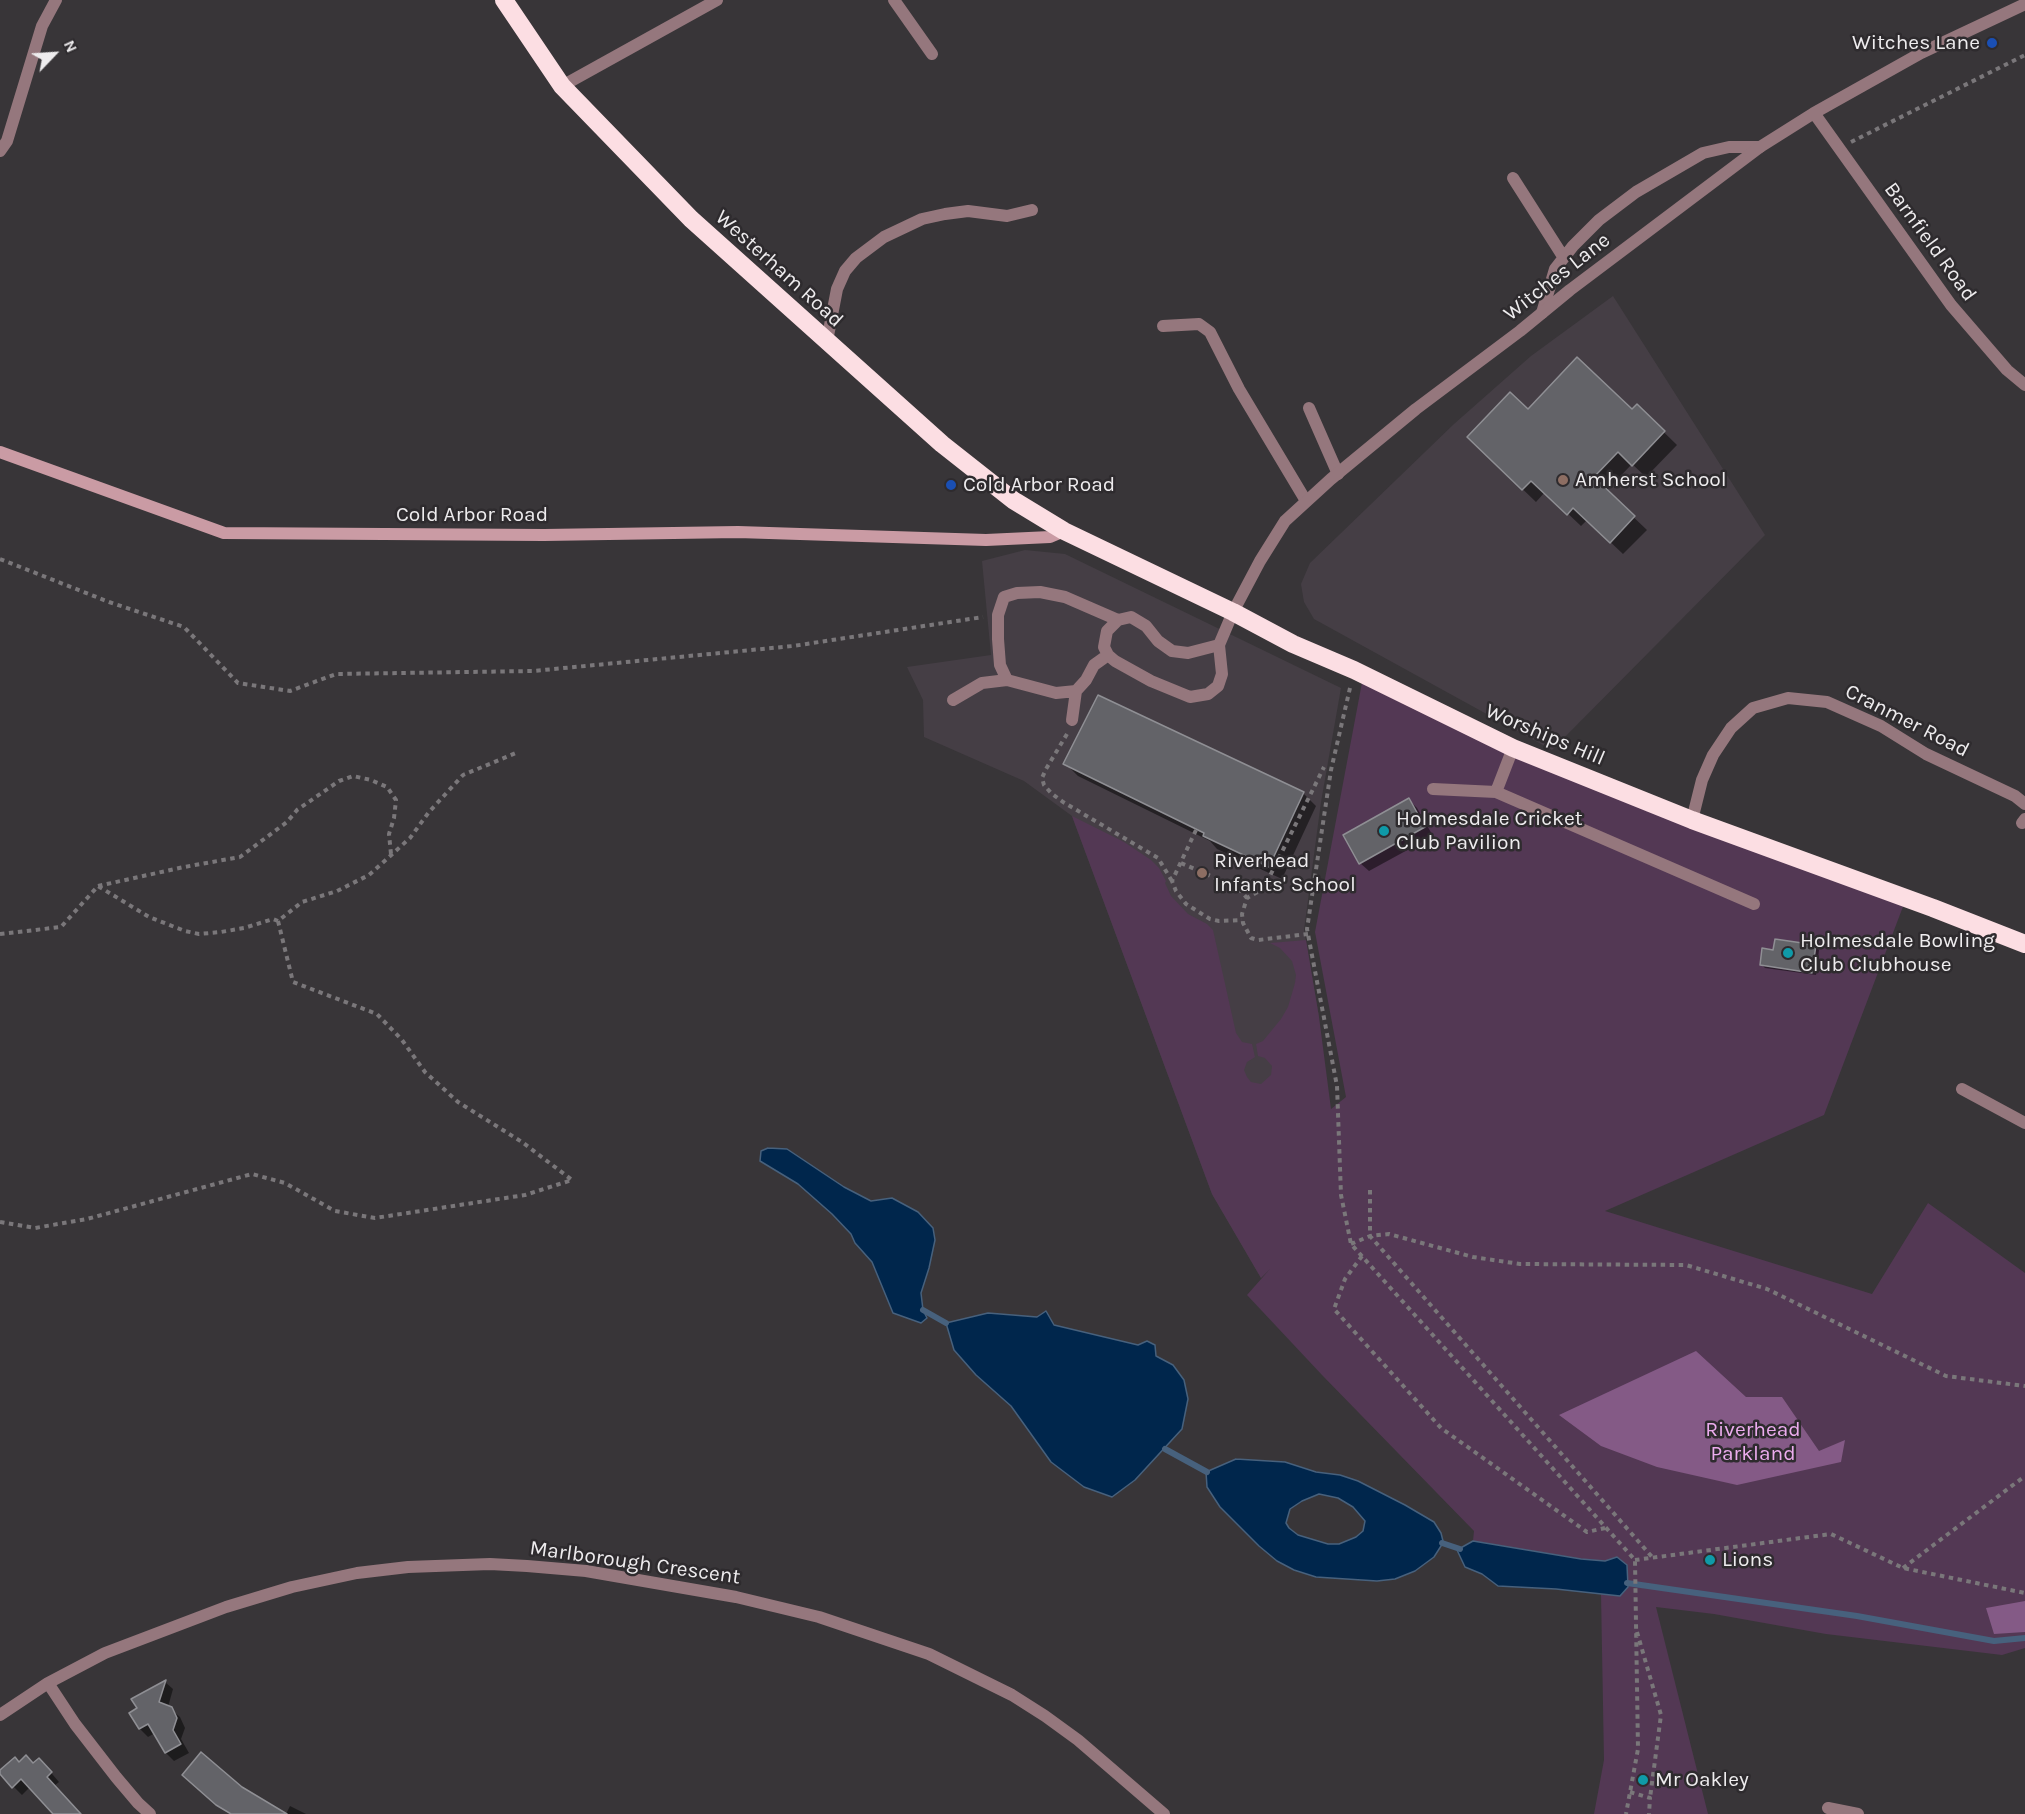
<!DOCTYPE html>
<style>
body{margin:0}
#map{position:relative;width:2025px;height:1814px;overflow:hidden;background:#383538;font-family:Karla,sans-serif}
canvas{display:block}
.north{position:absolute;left:24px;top:24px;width:60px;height:60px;-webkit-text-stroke:4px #2e2b2e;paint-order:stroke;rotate:65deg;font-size:16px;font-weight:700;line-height:24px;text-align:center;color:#eeecee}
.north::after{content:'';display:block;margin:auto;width:21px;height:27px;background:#eeecee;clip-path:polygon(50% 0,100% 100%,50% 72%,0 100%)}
</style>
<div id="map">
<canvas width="2025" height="1814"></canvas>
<div class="north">N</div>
</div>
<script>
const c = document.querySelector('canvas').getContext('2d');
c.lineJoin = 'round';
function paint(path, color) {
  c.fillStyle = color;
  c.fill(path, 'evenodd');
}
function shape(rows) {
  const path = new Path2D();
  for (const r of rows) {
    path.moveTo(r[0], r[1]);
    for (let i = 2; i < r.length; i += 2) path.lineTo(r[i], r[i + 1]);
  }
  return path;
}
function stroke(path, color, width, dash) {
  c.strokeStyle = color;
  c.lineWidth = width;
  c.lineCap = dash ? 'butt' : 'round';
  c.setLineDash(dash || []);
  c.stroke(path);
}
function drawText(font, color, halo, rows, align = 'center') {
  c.font = font + ' Karla,sans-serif';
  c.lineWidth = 5;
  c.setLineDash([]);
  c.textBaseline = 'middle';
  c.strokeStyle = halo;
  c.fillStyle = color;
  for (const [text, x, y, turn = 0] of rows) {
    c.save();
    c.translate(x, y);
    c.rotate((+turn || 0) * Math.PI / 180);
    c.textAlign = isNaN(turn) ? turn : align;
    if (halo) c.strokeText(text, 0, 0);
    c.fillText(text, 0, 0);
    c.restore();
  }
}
const built = shape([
 [1613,296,1765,535,1552,750,1314,619,1304,602,1301,584,1310,563,1454,424,1531,356],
 [1025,550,1065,554,1341,688,1321,802,1304,930,1319,1017,1261,1278,1212,1194,1072,816,1024,781,924,737,923,700,907,667,991,655,982,561]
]);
const green = shape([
 [1364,672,1523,752,1907,896,1824,1115,1605,1211,1872,1294,1928,1203,2025,1273,2025,1648,2002,1655,1826,1634,1714,1614,1656,1607,1708,1814,1594,1814,1604,1760,1601,1594,1620,1596,1628,1587,1627,1565,1617,1557,1605,1561,1581,1559,1473,1541,1474,1531,1322,1375,1247,1295,1270,1269,1261,1278,1212,1194,1072,816,1124,842,1151,860,1159,868,1166,881,1165,883,1171,896,1188,914,1207,924,1213,930,1236,1033,1242,1042,1252,1044,1255,1057,1247,1062,1244,1070,1247,1077,1251,1082,1261,1084,1271,1075,1272,1066,1265,1058,1258,1056,1256,1044,1263,1041,1281,1019,1288,1007,1295,983,1296,975,1292,961,1280,948,1270,943,1306,940,1319,1017,1331,1109,1346,1097,1315,932]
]);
const forest = shape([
 [1696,1351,1746,1397,1782,1397,1819,1451,1845,1440,1841,1462,1737,1485,1657,1467,1601,1446,1559,1415],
 [2025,1601,2025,1632,1994,1634,1986,1608]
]);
const water = shape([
 [768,1148,787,1149,844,1187,871,1201,892,1198,918,1212,933,1228,935,1240,929,1268,921,1293,923,1310,927,1318,921,1323,893,1313,872,1262,855,1243,851,1234,832,1214,798,1184,760,1161,761,1151,768,1148],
 [1046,1311,1054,1325,1138,1345,1147,1341,1155,1345,1156,1356,1173,1365,1184,1380,1188,1399,1182,1429,1135,1480,1112,1497,1084,1487,1051,1462,1011,1406,976,1375,954,1350,946,1323,988,1313,1037,1317,1046,1311],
 [1236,1459,1285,1462,1316,1472,1340,1475,1358,1481,1405,1505,1434,1522,1441,1533,1443,1541,1441,1546,1434,1557,1415,1571,1395,1579,1377,1581,1316,1577,1294,1570,1277,1561,1259,1546,1220,1507,1207,1487,1206,1472,1236,1459],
 [1319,1494,1338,1498,1353,1507,1365,1521,1363,1531,1356,1537,1339,1544,1328,1544,1298,1535,1289,1528,1286,1523,1290,1509,1302,1501,1319,1494],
 [1473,1541,1581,1559,1605,1561,1617,1557,1627,1565,1628,1587,1620,1596,1556,1589,1498,1586,1482,1574,1465,1567,1457,1550,1473,1541]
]);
const shadow = shape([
 [1637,406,1677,445,1646,477,1632,464,1606,491,1647,530,1623,554,1587,520,1581,526,1545,492,1536,502,1482,450,1528,411,1632,411],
 [1065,763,1303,793,1316,806,1282,879,1217,849,1210,841,1078,776],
 [1409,800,1417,808,1433,836,1369,871,1360,863],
 [1815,947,1819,950,1816,975,1765,968,1761,964,1774,951],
 [165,1682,173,1689,168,1707,180,1717,185,1728,181,1739,189,1753,174,1761,166,1753,155,1733,148,1737,140,1729,131,1713,139,1709],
 [19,1764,47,1768,59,1782,54,1786,79,1814,55,1814,30,1787,22,1795,13,1786],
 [290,1806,306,1814,286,1814]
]);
const stream = shape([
 [923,1310,946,1323],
 [1165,1449,1207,1472],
 [1442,1543,1460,1549],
 [1627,1583,1857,1616,1994,1641,2025,1638]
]);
const building = shape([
 [1577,357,1632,409,1637,404,1665,431,1632,466,1618,452,1594,477,1635,516,1610,543,1573,508,1567,515,1531,481,1522,490,1467,437,1510,392,1528,409,1577,357],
 [1098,695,1304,792,1269,867,1203,836,1204,833,1063,764,1098,695],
 [1409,798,1425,827,1359,864,1343,835,1409,798],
 [1775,939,1816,945,1812,973,1760,965,1762,948,1773,950,1775,939],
 [166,1680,159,1702,172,1707,177,1718,173,1730,181,1744,165,1753,148,1724,139,1729,129,1713,137,1708,131,1699,166,1680],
 [201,1752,242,1787,287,1814,231,1814,216,1805,182,1775,201,1752],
 [26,1755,33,1763,39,1758,52,1772,47,1777,81,1814,53,1814,21,1779,12,1788,0,1774,0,1770,15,1757,19,1762,26,1755]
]);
const path = shape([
 [1851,142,2025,55],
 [0,559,109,602,184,627,238,683,290,691,336,674,533,671,793,646,983,617],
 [1350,688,1331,770,1307,929,1337,1086,1341,1195,1351,1244,1635,1560,1638,1749,1626,1814],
 [1067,734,1046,769,1042,778,1044,785,1051,793,1063,802,1158,858,1172,881],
 [1196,830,1172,881,1176,891,1186,904,1210,919,1219,921,1242,920],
 [1181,863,1238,888,1247,898],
 [98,886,184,867,240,857,287,822,297,810,339,781,353,776,371,780,387,787,396,800,394,818,389,834,391,854],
 [0,934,61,927,98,886,149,917,185,931,199,934,221,932,244,928,273,919,278,921],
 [1308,934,1258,940,1251,938,1243,923,1242,914,1247,898,1263,889,1267,882,1324,767],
 [1370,1190,1370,1236,1653,1558],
 [0,1222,35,1228,87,1219,252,1174,285,1183,335,1211,375,1218,525,1195,572,1180,522,1142,458,1102,425,1072,402,1040,377,1014,293,982,278,921,302,902,337,891,369,875,410,838,429,812,463,775,516,753],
 [1351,1244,1370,1236,1389,1234,1473,1257,1520,1264,1686,1265,1767,1289,1946,1376,2025,1386],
 [1362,1256,1345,1279,1334,1309,1441,1428,1587,1532,1605,1528],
 [1635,1560,1831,1534,1903,1568,2025,1593],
 [1903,1568,2025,1476],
 [1637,1632,1661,1715,1650,1798],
 [1630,1792,1650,1798,1649,1814]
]);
const lane = shape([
 [1513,178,1564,258],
 [1542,313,1555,269,1573,246,1599,220,1636,192,1703,153,1729,147,1760,147],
 [1163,326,1199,324,1210,332,1239,389,1306,501],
 [827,341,837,289,845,271,856,258,884,237,922,219,945,214,968,211,1007,216,1032,210],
 [1309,408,1338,474],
 [1219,645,1188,653,1172,651,1158,641,1146,626,1131,617,1118,620,1107,631,1104,647,1108,655,1115,661,1151,681,1190,697,1208,694,1218,686,1222,674,1219,645,1233,612],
 [1108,655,1094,665,1086,680,1076,691,1056,693,1007,680,1000,665,998,639,998,615,1004,597,1017,593,1040,592,1065,597,1118,620],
 [953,700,982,683,1007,680],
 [1072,720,1076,691],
 [1433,789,1496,792,1754,904],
 [1496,792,1513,748]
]);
const street = shape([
 [894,0,932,54],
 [562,86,717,0],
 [1814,113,1951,305,2007,370,2025,385],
 [0,151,7,141,42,26,56,0],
 [1233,612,1260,561,1285,521,1331,479,1416,409,1520,331,1570,290,1760,147,1814,113,1921,53,2025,4],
 [1692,820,1702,780,1713,755,1731,728,1753,708,1788,698,1827,702,1881,726,1926,754,2015,796,2025,804],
 [2022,823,2025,819],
 [1962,1089,2025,1123],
 [48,1683,75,1724,116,1777,138,1803,150,1814],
 [0,1715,48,1683,105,1653,226,1607,292,1587,357,1573,408,1567,490,1564,527,1566,586,1571,736,1597,819,1617,929,1654,1012,1695,1045,1716,1078,1740,1164,1814],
 [1828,1808,1858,1814]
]);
const secondary = shape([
 [0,452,224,533,544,535,738,532,986,540,1050,537,1064,531]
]);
const highway = shape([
 [504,0,562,86,691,219,942,444,1013,500,1064,531,1233,612,1293,644,1354,670,1513,748,1692,820,1933,908,2025,944]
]);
const markers = [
 [1992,43,6,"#1a4fb4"],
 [1563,480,6,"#8d6e63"],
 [951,485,6,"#1a4fb4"],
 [1384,831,6,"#0f9aa8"],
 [1202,873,6,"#8d6e63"],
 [1788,953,6,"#0f9aa8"],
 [1710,1560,6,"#0f9aa8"],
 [1643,1780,6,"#0f9aa8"]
];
const poiNames = [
 ["Witches Lane",1980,43,"right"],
 ["Amherst School",1575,480],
 ["Cold Arbor Road",963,485],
 ["Holmesdale Cricket",1396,819],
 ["Club Pavilion",1396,843],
 ["Riverhead",1214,861],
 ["Infants' School",1214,885],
 ["Holmesdale Bowling",1800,941],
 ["Club Clubhouse",1800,965],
 ["Lions",1722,1560],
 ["Mr Oakley",1655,1780]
];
const streetNames = [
 ["Barnfield Road",1930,242,54],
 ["Westerham Road",779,269,42],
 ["Witches Lane",1557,277,-38],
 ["Cold Arbor Road",472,515],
 ["Cranmer Road",1907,721,27],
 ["Worships Hill",1545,735,23],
 ["Marlborough Crescent",635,1563,8]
];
const parkNames = [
 ["Riverhead",1753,1430],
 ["Parkland",1753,1454]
];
paint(built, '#453e45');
paint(green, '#533854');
paint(forest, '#845a86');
paint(water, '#00264c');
stroke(water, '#47617d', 1.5);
paint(shadow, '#0007');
stroke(stream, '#47617d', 6);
paint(building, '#636368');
stroke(building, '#8f8f94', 1.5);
stroke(path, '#7a777a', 4, [4.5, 4.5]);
stroke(lane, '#95777d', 12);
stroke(street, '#95777d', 12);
stroke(secondary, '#ca9ba4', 12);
stroke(highway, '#fcdee3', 18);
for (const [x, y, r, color] of markers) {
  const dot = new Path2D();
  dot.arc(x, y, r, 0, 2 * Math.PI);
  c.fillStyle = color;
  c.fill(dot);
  stroke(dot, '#2e2b2e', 2);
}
drawText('21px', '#eeecee', '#2e2b2e', poiNames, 'left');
drawText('21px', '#eeecee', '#2e2b2e', streetNames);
drawText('21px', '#ecacee', '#2e2b2e', parkNames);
</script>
